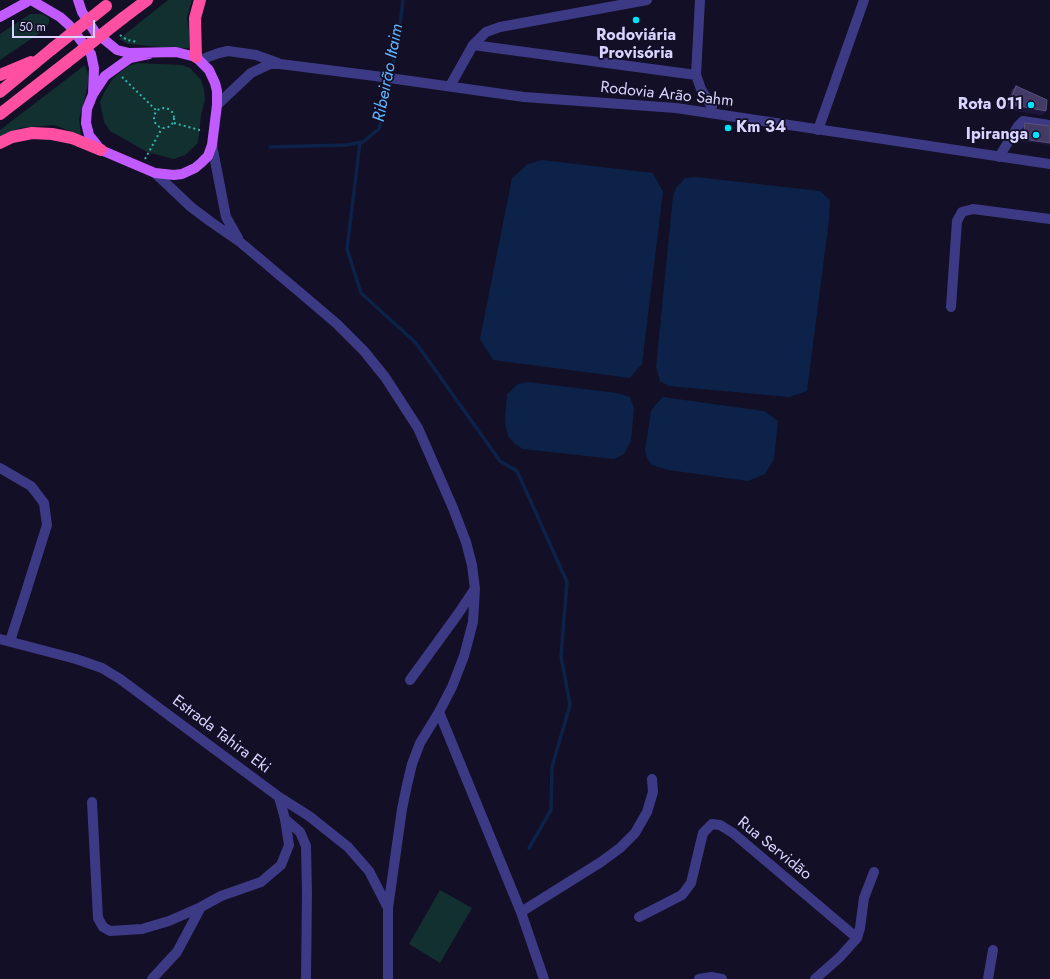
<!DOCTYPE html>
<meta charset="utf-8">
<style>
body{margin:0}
#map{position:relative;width:1050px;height:979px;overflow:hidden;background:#130f26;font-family:Jost,sans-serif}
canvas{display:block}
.scale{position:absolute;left:12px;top:20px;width:83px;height:18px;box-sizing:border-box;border:2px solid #d9d4ff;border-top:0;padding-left:5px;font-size:12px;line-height:14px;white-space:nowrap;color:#d9d4ff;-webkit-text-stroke:3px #130f26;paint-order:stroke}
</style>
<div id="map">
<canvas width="1050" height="979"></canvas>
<div class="scale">50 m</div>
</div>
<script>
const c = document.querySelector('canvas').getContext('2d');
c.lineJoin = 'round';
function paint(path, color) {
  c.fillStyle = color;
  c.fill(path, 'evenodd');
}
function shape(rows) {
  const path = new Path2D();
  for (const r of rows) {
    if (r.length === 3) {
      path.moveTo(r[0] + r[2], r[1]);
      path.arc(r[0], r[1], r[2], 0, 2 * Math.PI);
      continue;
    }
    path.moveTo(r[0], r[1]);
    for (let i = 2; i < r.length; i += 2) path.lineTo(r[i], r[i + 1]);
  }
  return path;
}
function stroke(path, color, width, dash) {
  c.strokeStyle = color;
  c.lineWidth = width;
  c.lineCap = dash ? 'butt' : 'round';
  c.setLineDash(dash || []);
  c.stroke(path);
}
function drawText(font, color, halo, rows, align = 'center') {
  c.font = font + ' Jost,sans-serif';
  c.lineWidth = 3.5;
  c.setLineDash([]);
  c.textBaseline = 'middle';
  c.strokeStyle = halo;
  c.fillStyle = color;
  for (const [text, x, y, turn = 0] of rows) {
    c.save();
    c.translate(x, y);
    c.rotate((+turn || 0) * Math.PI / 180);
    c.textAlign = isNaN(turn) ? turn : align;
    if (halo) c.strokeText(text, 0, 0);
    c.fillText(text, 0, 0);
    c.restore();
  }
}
const green = shape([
 [168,0,192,0,187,18,189,31,189,48,171,48,128,44,119,39],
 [30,14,42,14,49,18,49,23,44,30,34,37,0,60,0,34],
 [137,63,182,65,190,68,201,80,204,89,205,100,201,115,198,143,185,155,174,159,147,152,110,131,104,122,100,102,104,93,113,78,128,66],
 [85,65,88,74,88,83,85,98,79,119,81,135,54,125,20,128,0,137,0,130],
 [440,890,472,908,440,963,409,944]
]);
const water = shape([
 [542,160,653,173,663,192,642,364,630,378,493,360,480,339,512,178,528,164],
 [696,177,820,191,830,200,829,220,807,391,789,397,669,386,660,381,656,367,673,196,676,188,685,178],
 [528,382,617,393,630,397,634,408,631,441,624,454,614,459,523,449,515,444,508,436,506,428,505,419,507,394,518,384],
 [663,397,764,411,778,421,774,459,765,474,748,481,668,470,652,465,647,459,645,450,651,411,656,404]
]);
const stream = shape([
 [360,142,347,249,361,293,416,343,500,461,517,471,567,582,561,656,570,705,552,767,551,810,529,848],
 [270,147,346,145,363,142,379,129,398,41,403,0]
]);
const path = shape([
 [120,35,127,40,138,42],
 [122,77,157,111],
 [164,118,10],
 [174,123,203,131],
 [145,159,162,128]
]);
const minor = shape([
 [700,0,696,75,701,89,712,107],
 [473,45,696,75],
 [200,60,219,53,228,51,256,55,278,63],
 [450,86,473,45,486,32,500,27,647,0],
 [217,105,251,73,270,64,280,64,375,76,524,97,676,108,1050,164],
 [818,130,864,0],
 [212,145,226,217,238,238],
 [999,157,1018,126,1023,121,1050,125],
 [155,173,191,207,211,222,240,242,303,295,337,324,364,351,385,377,418,428,453,508,466,542,472,565,475,589,473,622,464,656,452,687,439,712,420,743,412,764,407,785,402,809,388,908,388,979],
 [951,307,957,221,962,212,973,209,1050,219],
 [0,468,31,486,44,503,47,525,24,598,10,641],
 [0,639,76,659,102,668,120,679,279,797,309,816,348,847,369,871,388,908],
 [410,680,458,614,474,590],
 [439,712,521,912,544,979],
 [92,802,98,918,103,927,110,931,142,929,169,921,201,907,221,896,261,882,281,865,289,845,285,819,279,797],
 [285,819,300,832,306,846,307,893,306,979],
 [521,912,601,862,620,848,635,833,647,812,653,792,652,779],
 [639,917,682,895,691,883,703,833,712,824,720,825,733,833,857,938],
 [152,979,177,952,201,907],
 [699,979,711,977,722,979],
 [815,979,840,957,857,938,860,928,864,898,874,872],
 [988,979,993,950]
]);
const major = shape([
 [31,0,60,17,69,25,91,54,94,68,93,94],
 [78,0,82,12,95,32,117,50,129,53,176,52,196,57,209,70,215,83,217,91,217,105,212,145,208,156,201,163,195,168,182,174,174,175,155,173,101,150,89,135,86,123,87,109,93,94,105,76,130,58,149,54],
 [0,17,27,2]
]);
const highway = shape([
 [123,18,147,0],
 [196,57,195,18,200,0],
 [0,75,31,62],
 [0,92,52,49],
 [0,114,67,62],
 [0,143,12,137,32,133,52,134,72,138,101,150]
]);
const highwayBridge = shape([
 [52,49,106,6],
 [67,62,123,18]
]);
const wall = shape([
 [1016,86,1046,111,1042,115,1006,109,1012,90],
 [1025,123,1050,126,1022,142,1024,125]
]);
const shadedWall = shape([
 [1009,104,1046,111,1042,115,1006,109],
 [1023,139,1050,143,1050,145,1022,142]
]);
const building = shape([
 [1016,86,1047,100,1046,111,1009,104,1016,86],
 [1025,123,1050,126,1050,143,1023,139,1025,123]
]);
const markers = [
 [636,20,4,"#00e5ff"],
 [1031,105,4,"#00e5ff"],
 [728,128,4,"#00e5ff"],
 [1036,135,4,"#00e5ff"]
];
const poiNames = [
 ["Rodoviária",636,36,"center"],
 ["Provisória",636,54,"center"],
 ["Rota 011",1023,105],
 ["Km 34",736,128,"left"],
 ["Ipiranga",1028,135]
];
const streetNames = [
 ["Rodovia Arão Sahm",667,95,6],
 ["Estrada Tahira Eki",221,735,37],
 ["Rua Servidão",774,849,39]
];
const waterNames = [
 ["Ribeirão Itaim",389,73,-79]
];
paint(green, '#12302f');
paint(water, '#0c2248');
stroke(stream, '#0c2248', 3.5);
stroke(path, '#2fb8b0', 2, [2, 3]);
stroke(minor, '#3d3a85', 10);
stroke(major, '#c25bff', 10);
stroke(highway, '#ff4fa3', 12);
stroke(highwayBridge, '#ff4fa3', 12);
paint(wall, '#312854');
paint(shadedWall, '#1d163a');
paint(building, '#433a66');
stroke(building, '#5a527e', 1);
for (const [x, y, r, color] of markers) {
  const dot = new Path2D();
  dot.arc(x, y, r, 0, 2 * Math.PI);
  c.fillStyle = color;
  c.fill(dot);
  stroke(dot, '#130f26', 1.5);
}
drawText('bold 16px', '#d9d4ff', '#130f26', poiNames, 'right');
drawText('16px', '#d9d4ff', '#130f26', streetNames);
drawText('italic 17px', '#62b6ff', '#130f26', waterNames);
</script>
